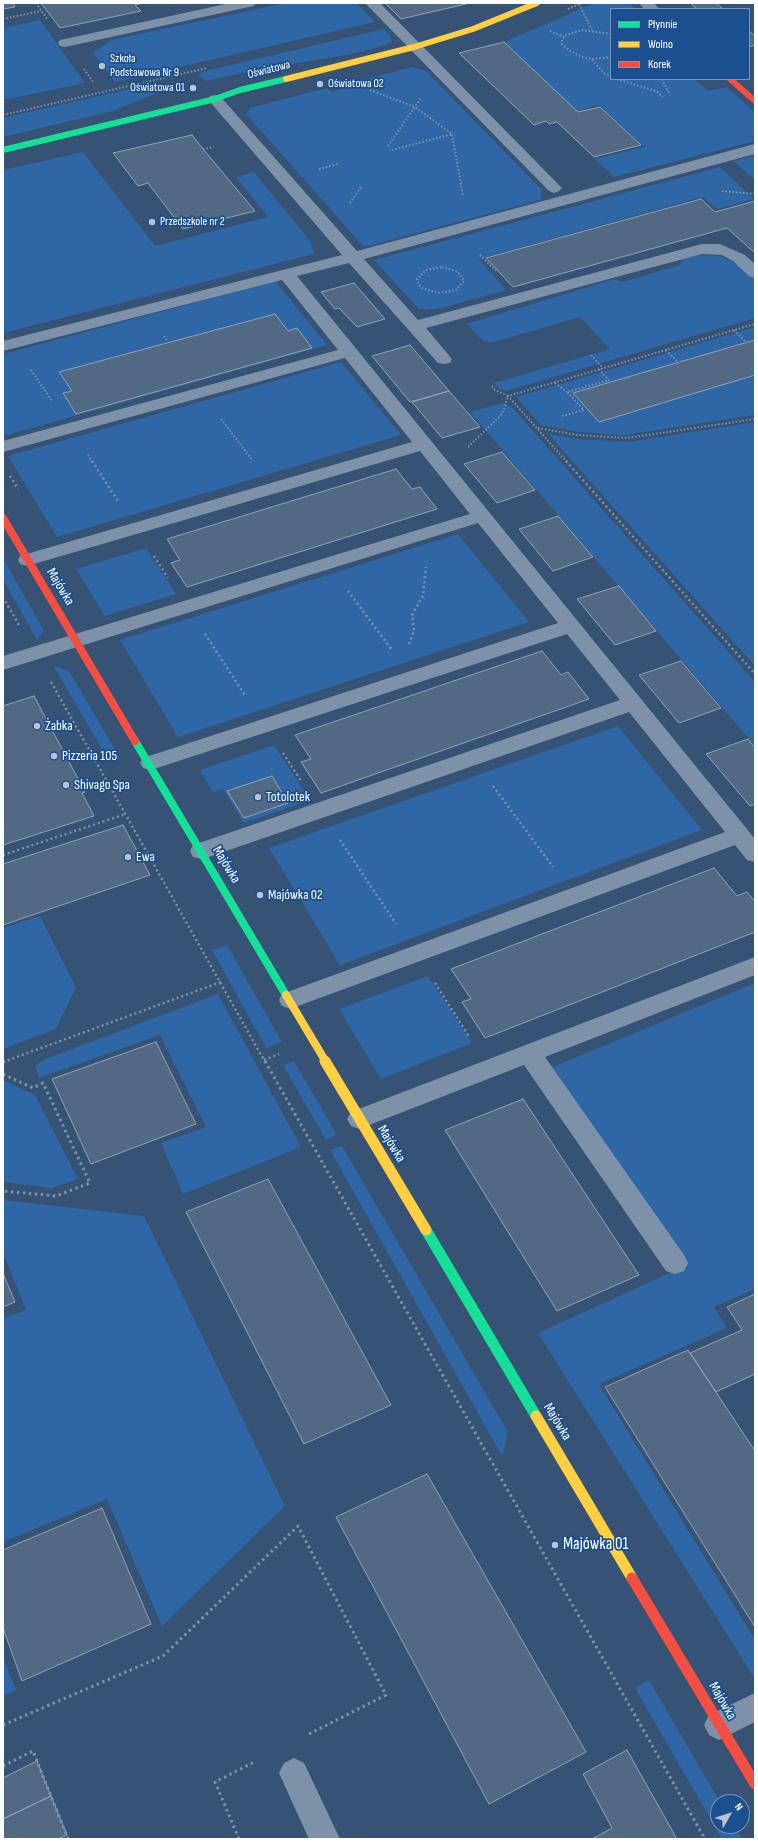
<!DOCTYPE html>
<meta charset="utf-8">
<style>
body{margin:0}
#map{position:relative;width:758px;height:1842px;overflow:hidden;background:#365274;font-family:"Sofia Sans Condensed",sans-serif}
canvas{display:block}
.frame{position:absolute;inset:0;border:4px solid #fff;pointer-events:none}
.legend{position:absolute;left:610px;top:8px;width:140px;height:72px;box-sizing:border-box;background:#1b4f8f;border:1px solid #7695bc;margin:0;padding:5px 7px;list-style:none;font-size:12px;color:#fff}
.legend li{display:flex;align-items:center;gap:8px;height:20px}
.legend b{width:20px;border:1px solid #7695bc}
.north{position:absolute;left:710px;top:1794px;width:40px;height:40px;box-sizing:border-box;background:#1b4f8f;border:1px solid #7695bc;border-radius:50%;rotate:51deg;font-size:11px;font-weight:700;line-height:16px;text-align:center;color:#fff}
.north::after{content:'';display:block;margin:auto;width:14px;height:18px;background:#b9c2ce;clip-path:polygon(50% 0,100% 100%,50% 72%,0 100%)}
</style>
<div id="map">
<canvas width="758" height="1842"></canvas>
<div class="frame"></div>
<ul class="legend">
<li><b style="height:5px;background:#16e098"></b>Płynnie</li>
<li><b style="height:5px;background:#ffcf43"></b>Wolno</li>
<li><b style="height:5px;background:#f24e42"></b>Korek</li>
</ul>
<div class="north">N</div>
</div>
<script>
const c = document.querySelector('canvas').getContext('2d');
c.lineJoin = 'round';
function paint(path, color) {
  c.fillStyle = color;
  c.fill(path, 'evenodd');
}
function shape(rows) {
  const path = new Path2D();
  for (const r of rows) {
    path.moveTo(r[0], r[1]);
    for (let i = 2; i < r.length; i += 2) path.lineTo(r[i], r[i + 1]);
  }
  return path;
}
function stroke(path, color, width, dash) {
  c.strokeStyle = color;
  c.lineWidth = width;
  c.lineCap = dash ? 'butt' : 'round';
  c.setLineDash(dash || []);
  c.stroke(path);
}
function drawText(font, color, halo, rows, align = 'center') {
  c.font = font + ' "Sofia Sans Condensed",sans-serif';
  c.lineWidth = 3.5;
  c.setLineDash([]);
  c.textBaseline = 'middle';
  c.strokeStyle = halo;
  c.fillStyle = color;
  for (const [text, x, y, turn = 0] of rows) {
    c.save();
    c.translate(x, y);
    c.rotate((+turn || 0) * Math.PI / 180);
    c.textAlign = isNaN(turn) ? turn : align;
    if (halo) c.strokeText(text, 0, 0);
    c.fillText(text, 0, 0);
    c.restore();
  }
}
const green = shape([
 [285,3,356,3,375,22,115,82,93,53,111,40],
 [594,3,629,3,636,9,611,9,611,79,694,79,708,91,727,87,755,113,755,141,614,177,595,159,644,147,599,105,577,111,504,42],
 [40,20,85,83,3,100,3,28],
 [384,29,390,36,392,42,376,48,346,55,256,70,206,81,199,76,201,72],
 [412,67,426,71,542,190,540,200,364,247,246,114,250,108,327,88,332,92,349,87,344,85],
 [155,83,162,91,113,111,3,137,3,118],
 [83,152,155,246,268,217,236,177,254,172,311,242,314,254,3,333,3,170],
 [755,156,755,180,733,161],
 [720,167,754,199,717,209,702,197,479,259,506,290,441,308,425,310,418,308,374,260],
 [700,255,720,256,742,266,755,278,755,318,506,391,499,389,494,383,610,349,580,317,491,343,482,340,467,324,614,279,622,282,664,270,680,265,684,258],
 [275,281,327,345,3,436,3,354],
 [755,327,755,415,625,435,614,435,579,432,541,425,516,397],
 [341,362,401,435,57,537,8,456],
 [503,403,512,407,755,682,755,746,470,412],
 [755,422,755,666,548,434,577,439,628,442],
 [458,534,529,622,178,737,120,640],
 [146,548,176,594,105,616,76,569],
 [3,558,44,631,37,640,3,579],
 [53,665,69,671,120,758,109,761],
 [618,726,702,830,340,965,269,848],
 [274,745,310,800,244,823,223,789,213,792,200,770],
 [40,916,76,987,56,1029,3,1049,3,928],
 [227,945,282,1042,266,1048,212,950],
 [428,976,472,1043,381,1079,339,1009],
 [755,983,755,1289,714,1307,727,1328,599,1384,755,1640,755,1679,538,1333,685,1266,548,1069],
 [218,994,301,1147,183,1194,161,1143,206,1127,160,1035,39,1078,35,1065,48,1058],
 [294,1061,337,1135,326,1140,283,1065],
 [3,1080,35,1095,78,1179,52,1188,3,1182],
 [342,1146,508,1432,502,1456,330,1150],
 [3,1200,144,1216,285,1506,162,1626,107,1499,3,1542,3,1318,26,1310,3,1252],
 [3,1657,16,1690,3,1696],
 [649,1680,720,1802,718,1802,718,1826,734,1826,742,1839,722,1839,635,1688]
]);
const building = shape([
 [3,3,13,3,15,7,3,9,3,3],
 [41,3,143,3,135,5,141,11,60,28,41,3],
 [385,3,465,3,466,4,401,19,385,3],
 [695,3,716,3,723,9,697,9,691,4,695,3],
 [749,31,755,36,755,45,749,47,749,31],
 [504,42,578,112,600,107,641,145,594,157,557,122,549,124,546,121,534,125,459,53,504,42],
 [192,135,203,149,255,211,183,229,148,183,138,186,113,153,192,135],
 [701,199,715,212,755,201,755,253,727,228,513,287,486,258,701,199],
 [354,283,385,319,357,327,339,308,335,309,321,292,354,283],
 [275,314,288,331,297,328,312,348,76,414,63,393,72,391,59,372,275,314],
 [755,340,755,375,599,422,573,393,755,340],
 [410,345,449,391,410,402,372,356,410,345],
 [449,391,480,427,442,438,412,402,449,391],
 [502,452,535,490,497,503,464,464,502,452],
 [396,469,412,489,420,487,437,509,187,587,171,563,180,560,167,539,396,469],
 [558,516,593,557,553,571,519,529,558,516],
 [619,586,656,631,615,645,577,599,619,586],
 [542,651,561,675,568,672,589,699,321,793,301,762,311,759,295,735,542,651],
 [681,661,721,708,679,723,639,675,681,661],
 [34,696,85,792,82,793,94,816,3,845,3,706,34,696],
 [748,739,755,748,755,804,750,806,706,754,748,739],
 [272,776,288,803,244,818,227,791,272,776],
 [123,825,150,875,3,925,3,864,123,825],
 [714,868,737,896,747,892,755,902,755,932,485,1038,462,1002,471,999,451,969,714,868],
 [156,1042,196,1124,91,1164,52,1079,156,1042],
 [523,1099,639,1275,557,1311,445,1130,523,1099],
 [268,1179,391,1405,304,1444,186,1212,268,1179],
 [3,1273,15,1302,3,1307,3,1273],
 [755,1294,755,1374,716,1392,690,1353,742,1330,727,1307,755,1294],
 [688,1350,755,1451,755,1627,605,1387,688,1350],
 [427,1474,586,1752,489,1804,336,1517,427,1474],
 [102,1508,151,1624,22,1681,3,1628,3,1550,102,1508],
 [627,1750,677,1839,592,1839,612,1828,583,1774,627,1750],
 [37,1761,51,1796,3,1819,3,1778,37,1761],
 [51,1796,67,1835,58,1839,3,1839,3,1819,51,1796]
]);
const pathFar2 = shape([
 [36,3,48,20],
 [579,4,592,30],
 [568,9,582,3],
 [3,19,41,11],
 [550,31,564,37],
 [611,34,582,30,566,35,562,40,562,44,570,51,582,57,592,59,611,57],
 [592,60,604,73,611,76],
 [84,69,93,82],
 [617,79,656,91,663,97],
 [662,79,670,95],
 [370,90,415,107,452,134,463,196],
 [3,115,207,68],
 [388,146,421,98],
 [203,149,214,147],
 [392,150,453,134],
 [319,169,338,164],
 [722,191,755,194],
 [350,203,361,187],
 [480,255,496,271],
 [442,267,458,272,464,281,456,290,438,293,422,288,419,285,417,279,426,270,442,267],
 [734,330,746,342],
 [164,336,168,342],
 [666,350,678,362],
 [591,355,603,368],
 [599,369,610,382],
 [31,370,52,401],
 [555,383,567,392],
 [562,416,584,410,567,392,609,380],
 [221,419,253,461],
 [538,428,578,435,627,438,755,419],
 [468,447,500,416,504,410,508,396,495,390,491,385],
 [88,455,92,462],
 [567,462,508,396,755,324]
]);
const pathFar1 = shape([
 [92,461,118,501],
 [566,461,755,674],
 [10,476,18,489],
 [154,556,168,578],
 [348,591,392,650],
 [3,597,19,625],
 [205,634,246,697],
 [409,644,414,631,412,615,423,596,426,567],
 [51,682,265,1062],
 [283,753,301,781],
 [493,786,553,867],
 [340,840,396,924],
 [3,855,126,814],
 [435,983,470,1038],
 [264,1060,279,1054],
 [3,1062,221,982]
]);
const path = shape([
 [265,1061,705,1839],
 [3,1062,6,1061],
 [3,1074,33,1088,43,1083,90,1183,56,1196,3,1191],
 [3,1725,163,1656,298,1526,386,1695,307,1735],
 [3,1766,33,1751,68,1839],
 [239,1839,215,1782,256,1761]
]);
const lane = shape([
 [230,3,256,3,254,6,249,7,65,47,60,46,58,43,60,40,65,39,230,3],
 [365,3,380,3,559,185,562,188,559,191,554,193,549,191,365,3],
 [215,95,220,96,357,251,755,144,755,154,364,259,418,320,702,244,720,244,745,255,755,264,755,278,749,276,733,261,722,255,702,254,426,328,452,359,450,363,444,364,438,363,349,263,297,276,755,839,755,862,747,860,735,845,298,1006,290,1009,282,1006,279,1000,282,994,725,832,629,712,209,857,201,859,193,857,190,851,193,845,620,700,567,634,157,768,150,770,143,768,140,763,143,758,558,623,478,523,3,670,3,656,470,514,420,451,34,564,27,566,20,564,18,560,20,556,412,442,345,358,3,452,3,441,338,350,282,280,3,351,3,341,342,255,210,102,208,99,210,96,215,95],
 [755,957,755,975,545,1057,684,1255,688,1263,684,1271,675,1274,666,1271,524,1065,359,1129,351,1126,347,1119,351,1112,755,957],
 [755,1693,755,1722,719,1740,709,1735,704,1725,709,1715,755,1693],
 [294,1758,304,1763,340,1839,309,1839,279,1773,284,1763,294,1758]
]);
const street = shape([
 [639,3,654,3,659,9,644,9,639,3]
]);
const fastFar2 = shape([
 [3,150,215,99,240,90,286,79]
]);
const fastFar1 = shape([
 [135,741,286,995]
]);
const fast = shape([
 [426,1230,536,1416]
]);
const slowFar2 = shape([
 [286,79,414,47,473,29,537,3]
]);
const slowFar1 = shape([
 [286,995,326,1062]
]);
const slow = shape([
 [325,1061,426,1230],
 [536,1416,632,1578]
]);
const jamFar2 = shape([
 [730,79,755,101]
]);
const jamFar1 = shape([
 [3,518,135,741]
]);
const jam = shape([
 [632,1578,755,1784]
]);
const markers = [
 [102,66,4,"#b9c2ce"],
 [320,84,4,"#b9c2ce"],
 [193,88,4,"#b9c2ce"],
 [152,222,4,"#b9c2ce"],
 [37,726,4,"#b9c2ce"],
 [54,756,4,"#b9c2ce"],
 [66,785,4,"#b9c2ce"],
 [258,797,4,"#b9c2ce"],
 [128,857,4,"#b9c2ce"],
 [260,895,4,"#b9c2ce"],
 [555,1545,4,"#b9c2ce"]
];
const farPoinames = [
 ["Szkoła",110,59],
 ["Podstawowa Nr 9",110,73],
 ["Oświatowa 02",328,84],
 ["Oświatowa 01",185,88,"right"],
 ["Przedszkole nr 2",160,222]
];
const farStreetnames = [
 ["Oświatowa",269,70,-14]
];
const streetNames = [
 ["Majówka",60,587,59],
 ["Majówka",226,865,59],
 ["Majówka",391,1144,59],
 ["Majówka",557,1422,59],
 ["Majówka",722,1701,60]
];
const poiNames = [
 ["Żabka",45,726],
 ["Pizzeria 105",62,756],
 ["Shivago Spa",74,785],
 ["Totolotek",266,797],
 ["Ewa",136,857],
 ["Majówka 02",268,895]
];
const nearPoinames = [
 ["Majówka 01",563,1545]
];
paint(green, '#2f66a5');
paint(building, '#526984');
stroke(building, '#92a2b6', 1);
stroke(pathFar2, '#7d92a8', 2, [1.5, 2]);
stroke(pathFar1, '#7d92a8', 2.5, [2, 3]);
stroke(path, '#7d92a8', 3, [2.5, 3.5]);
paint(lane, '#7d92a8');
paint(street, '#7d92a8');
stroke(fastFar2, '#16e098', 6);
stroke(fastFar1, '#16e098', 8);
stroke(fast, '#16e098', 11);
stroke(slowFar2, '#ffcf43', 6);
stroke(slowFar1, '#ffcf43', 8);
stroke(slow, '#ffcf43', 11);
stroke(jamFar2, '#f24e42', 6);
stroke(jamFar1, '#f24e42', 8);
stroke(jam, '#f24e42', 11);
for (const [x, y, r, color] of markers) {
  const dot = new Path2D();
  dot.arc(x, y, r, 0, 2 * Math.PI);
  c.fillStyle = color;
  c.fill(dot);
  stroke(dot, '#1b4f8f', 1.5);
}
drawText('12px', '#fff', '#1b4f8f', farPoinames, 'left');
drawText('12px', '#fff', '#1b4f8f', farStreetnames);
drawText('14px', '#fff', '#1b4f8f', streetNames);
drawText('14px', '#fff', '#1b4f8f', poiNames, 'left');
drawText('17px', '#fff', '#1b4f8f', nearPoinames, 'left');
</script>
